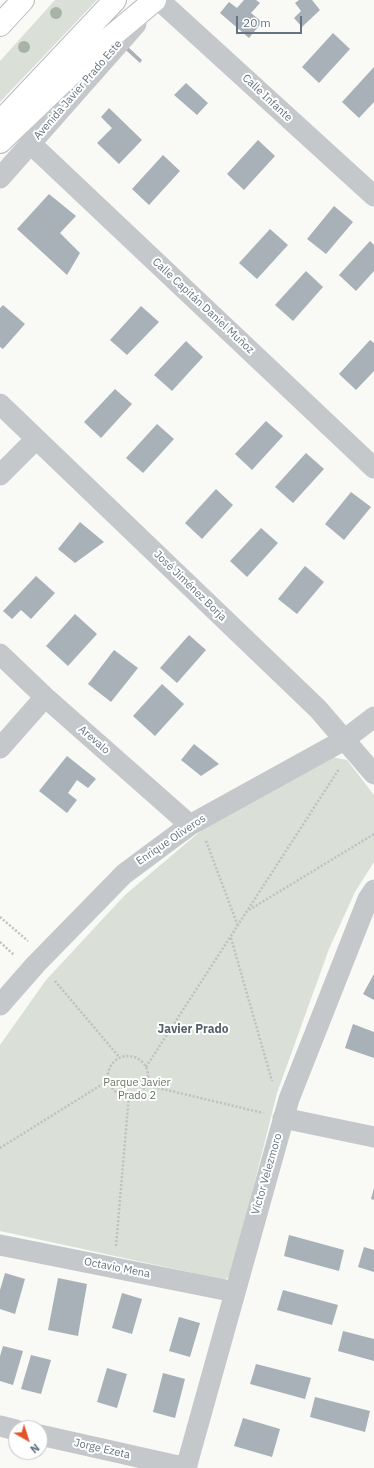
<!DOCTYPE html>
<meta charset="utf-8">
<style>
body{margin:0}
#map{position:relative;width:374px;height:1468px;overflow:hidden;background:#f9f9f6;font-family:"IBM Plex Sans",sans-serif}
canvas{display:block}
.north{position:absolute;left:8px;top:1420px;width:40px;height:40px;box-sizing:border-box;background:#fff;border:1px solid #c1c7cd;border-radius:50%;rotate:141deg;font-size:11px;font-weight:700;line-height:16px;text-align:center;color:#647481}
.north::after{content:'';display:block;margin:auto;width:14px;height:18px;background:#e3542b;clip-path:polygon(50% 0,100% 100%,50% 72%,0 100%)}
.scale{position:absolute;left:236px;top:16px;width:66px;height:18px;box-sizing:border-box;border:2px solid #647481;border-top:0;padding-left:5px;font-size:12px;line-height:14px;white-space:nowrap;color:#647481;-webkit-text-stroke:3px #fff;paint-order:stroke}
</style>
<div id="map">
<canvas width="374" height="1468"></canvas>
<div class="north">N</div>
<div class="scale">20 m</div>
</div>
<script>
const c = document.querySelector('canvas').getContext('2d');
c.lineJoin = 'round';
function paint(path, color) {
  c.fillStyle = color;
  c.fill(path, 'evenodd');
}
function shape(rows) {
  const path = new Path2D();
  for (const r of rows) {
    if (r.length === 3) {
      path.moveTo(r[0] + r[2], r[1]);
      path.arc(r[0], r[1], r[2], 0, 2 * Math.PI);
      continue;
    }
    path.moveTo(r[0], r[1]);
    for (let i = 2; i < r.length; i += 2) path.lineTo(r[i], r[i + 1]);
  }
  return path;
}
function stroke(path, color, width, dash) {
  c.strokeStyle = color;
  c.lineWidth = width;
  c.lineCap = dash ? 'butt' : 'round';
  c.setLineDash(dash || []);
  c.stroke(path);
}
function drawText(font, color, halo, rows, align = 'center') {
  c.font = font + ' "IBM Plex Sans",sans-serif';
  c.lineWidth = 4;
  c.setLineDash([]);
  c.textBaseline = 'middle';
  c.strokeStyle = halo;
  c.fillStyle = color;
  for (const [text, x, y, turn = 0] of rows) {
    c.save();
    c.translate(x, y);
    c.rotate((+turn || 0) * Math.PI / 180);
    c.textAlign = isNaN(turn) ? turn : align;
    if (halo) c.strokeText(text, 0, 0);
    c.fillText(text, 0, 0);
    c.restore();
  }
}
const green = shape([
 [55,0,97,0,0,102,0,61],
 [332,757,347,760,374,795,374,862,355,892,329,949,277,1093,232,1273,225,1280,0,1231,0,1045,46,980,125,895,203,829]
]);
const building = shape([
 [244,0,256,0,260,3,251,13,262,22,249,38,220,13,229,2,237,8],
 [299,0,312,0,320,10,302,27,294,18,301,11,295,3],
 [105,31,114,34,142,60,140,63],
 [333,33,350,49,319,83,302,67],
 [374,67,374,102,359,118,342,102],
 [186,83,208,103,197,115,174,95],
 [109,108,142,140,119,164,97,143,112,128,101,117],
 [258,140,275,156,244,190,227,174],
 [163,155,180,171,149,205,132,189],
 [49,194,76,216,60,233,80,253,67,275,17,229],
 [334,206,353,222,326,254,307,239],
 [270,229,288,245,257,279,239,263],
 [370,241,374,245,374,271,356,291,339,275],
 [306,271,323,287,293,321,275,305],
 [3,305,25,324,3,349,0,347,0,308],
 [141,306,159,322,127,355,110,340],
 [370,340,374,343,374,371,356,390,339,374],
 [186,341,203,357,172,391,154,375],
 [115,389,132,404,101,438,84,422],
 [266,421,283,436,252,470,235,454],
 [157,424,174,439,143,473,126,458],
 [306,453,324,469,293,503,275,487],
 [216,489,233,505,202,539,185,523],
 [351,492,371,507,344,540,325,524],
 [80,522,104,542,75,563,58,549],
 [261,528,278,543,247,577,230,561],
 [305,566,324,582,297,614,278,599],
 [36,576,55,593,31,619,21,610,12,619,3,611],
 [75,614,97,634,68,666,46,646],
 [189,635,206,650,177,683,160,668],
 [114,650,138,668,111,702,88,684],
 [162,684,184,704,155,736,133,716],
 [194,744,219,764,201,776,181,760],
 [67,756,96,779,88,788,77,780,68,793,77,800,67,813,39,791],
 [374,974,374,1000,363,994],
 [353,1024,374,1032,374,1058,345,1048],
 [374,1188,374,1200,371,1199],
 [289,1235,344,1250,339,1271,284,1256],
 [364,1247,374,1250,374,1272,358,1267],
 [5,1273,25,1279,15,1314,0,1309,0,1290],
 [58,1278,87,1284,78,1336,48,1330],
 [283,1290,338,1305,332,1325,277,1310],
 [122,1293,142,1299,132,1334,112,1328],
 [179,1317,200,1323,190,1357,169,1351],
 [343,1331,374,1339,374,1361,338,1351],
 [3,1346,23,1351,13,1385,0,1381,0,1356],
 [31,1355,51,1360,41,1394,21,1389],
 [256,1364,311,1378,305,1399,250,1384],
 [107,1368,127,1374,117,1408,97,1402],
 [163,1373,185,1379,175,1418,153,1412],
 [315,1397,370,1411,365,1432,310,1417],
 [243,1418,280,1429,272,1457,234,1446]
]);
const path = shape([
 [206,841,238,926],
 [249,910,374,834],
 [0,917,28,941],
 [231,938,272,1081],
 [0,942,14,955],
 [55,981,120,1058],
 [128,1076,20],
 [146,1067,339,769],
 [146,1085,263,1113],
 [0,1148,109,1080],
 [116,1246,129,1095]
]);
const minor = shape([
 [159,0,374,196],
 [31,144,374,468],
 [0,178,136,24],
 [0,404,318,709,374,774],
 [0,475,36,439],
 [0,654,45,697,190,825],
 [0,748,45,697],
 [0,1005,36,964,124,874,190,825,344,740,374,717],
 [283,1118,374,1137],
 [0,1245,235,1292],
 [0,1426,16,1430],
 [40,1435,187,1468],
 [186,1468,289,1099,368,899,374,890]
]);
const highway = shape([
 [0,25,23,0],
 [0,122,115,0],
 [0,142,101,45,155,0]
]);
const trees = [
 [56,13],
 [24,47]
];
const streetNames = [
 ["Avenida Javier Prado Este",78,90,-49],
 ["Calle Infante",267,98,43],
 ["Calle Capitán Daniel Muñoz",203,306,43],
 ["José Jiménez Borja",190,586,44],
 ["Arevalo",94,740,41],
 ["Enrique Oliveros",171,840,-34],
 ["Víctor Velezmoro",267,1174,-74],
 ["Octavio Mena",117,1268,11],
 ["Jorge Ezeta",102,1449,13]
];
const parkNames = [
 ["Parque Javier",137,1083],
 ["Prado 2",137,1096]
];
const neighbourhoodNames = [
 ["Javier Prado",193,1030]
];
paint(green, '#dae0d7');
paint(building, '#a8b1b7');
stroke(highway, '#b7bbbe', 24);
stroke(path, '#bec0c3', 2.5, [2, 2]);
stroke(minor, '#c4c8cb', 21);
stroke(highway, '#fff', 22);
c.fillStyle = '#a8b3a5';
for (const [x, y] of trees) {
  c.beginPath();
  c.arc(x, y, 6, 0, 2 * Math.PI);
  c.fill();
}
drawText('11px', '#647481', '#fff', streetNames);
drawText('11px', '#667962', '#fff', parkNames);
drawText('bold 12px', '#56626c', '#fff', neighbourhoodNames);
</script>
